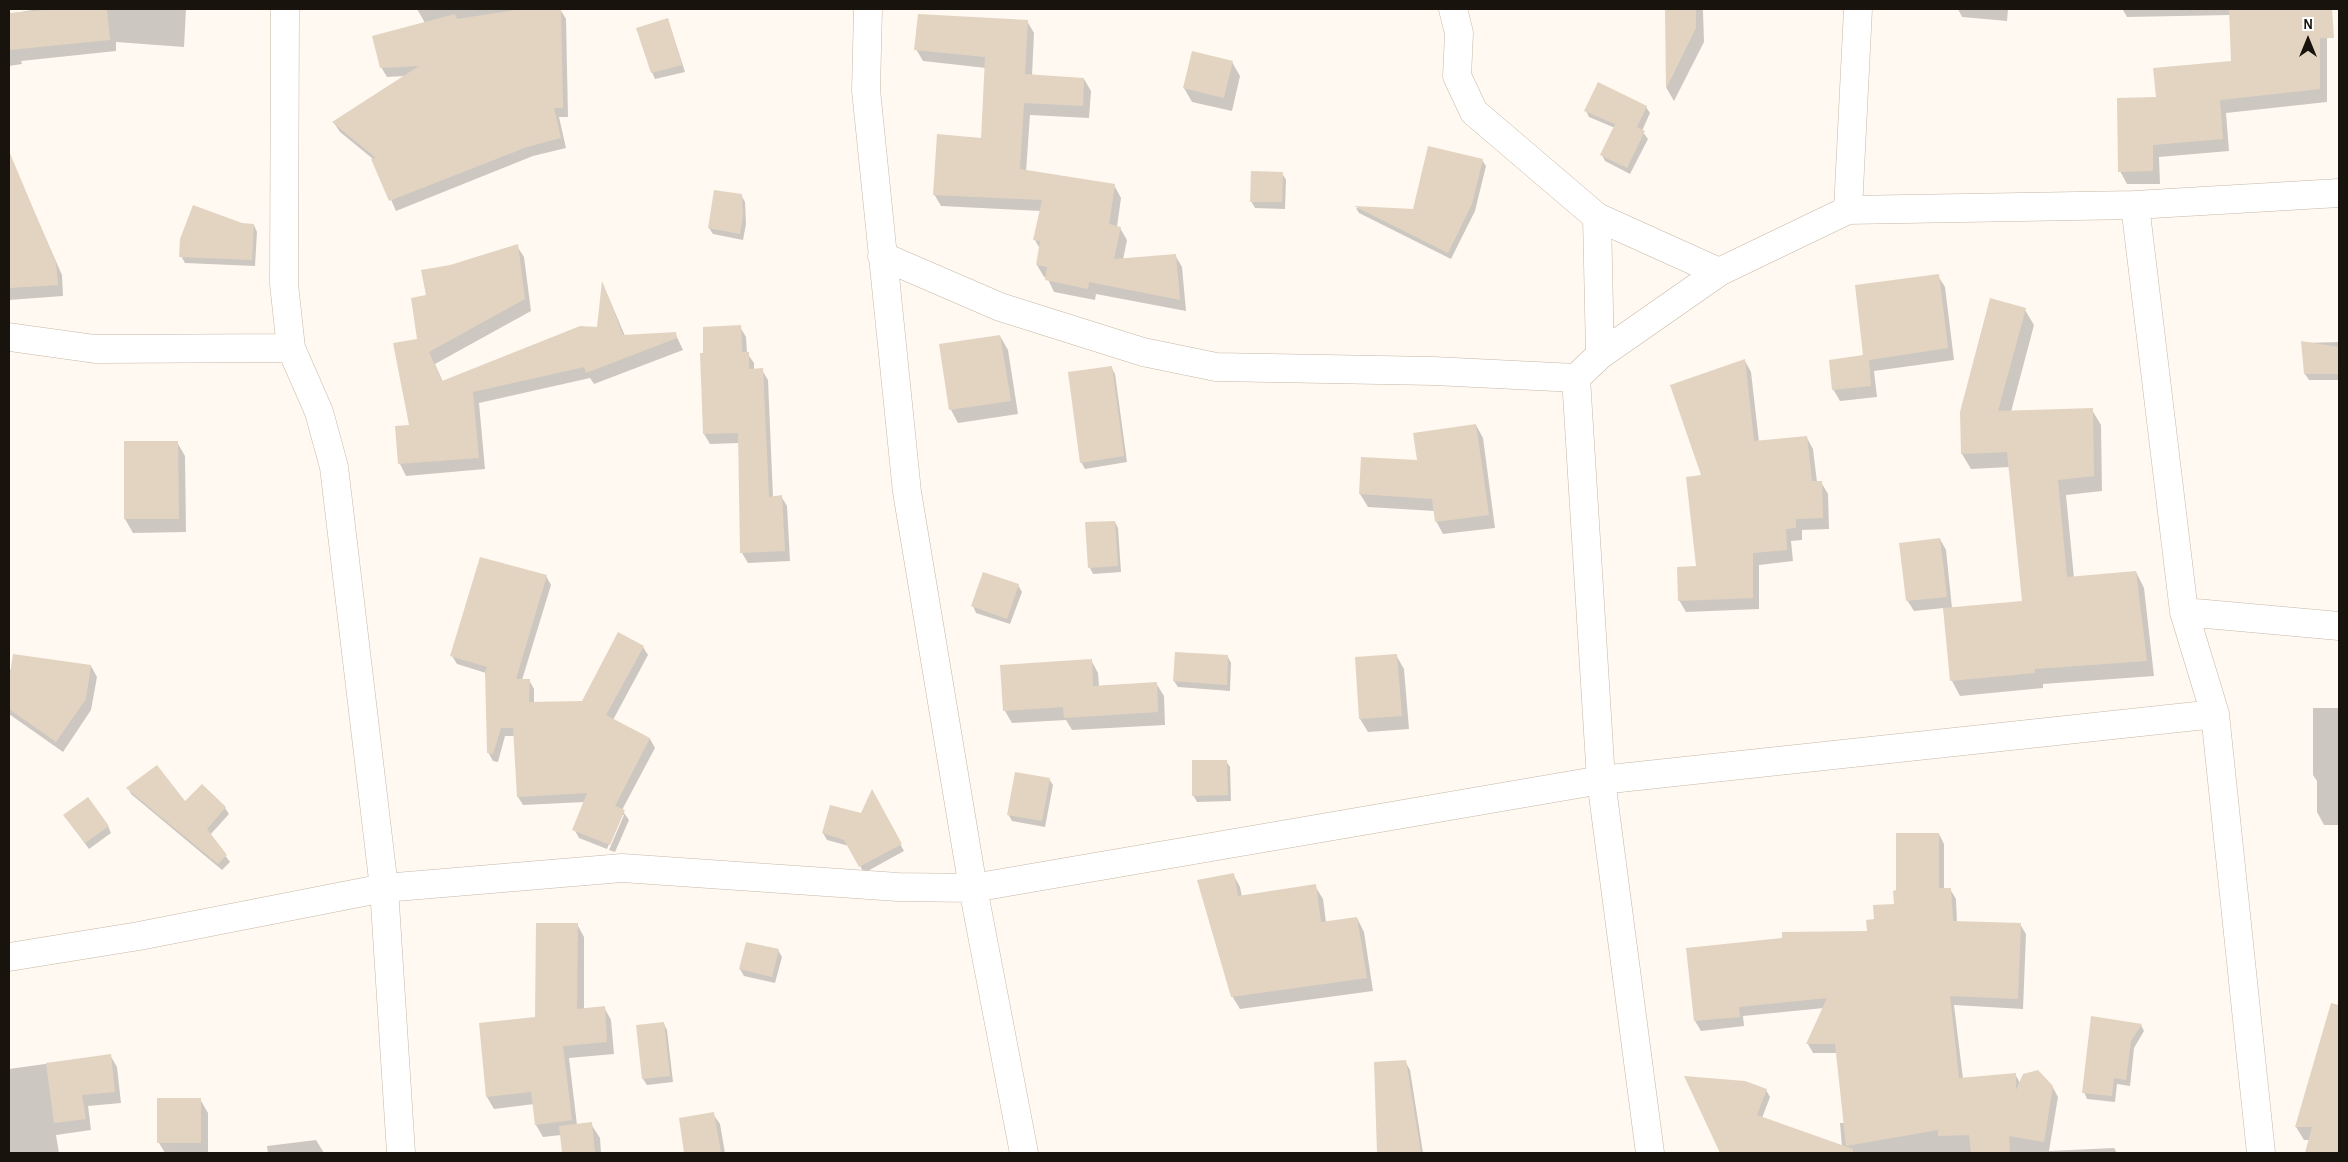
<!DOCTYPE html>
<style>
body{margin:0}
#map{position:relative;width:2348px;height:1162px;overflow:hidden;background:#fff9f1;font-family:"Alegreya Sans",sans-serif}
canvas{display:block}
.frame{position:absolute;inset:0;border:10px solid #18130c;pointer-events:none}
.north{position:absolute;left:2283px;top:15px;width:50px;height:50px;-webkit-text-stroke:4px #fff;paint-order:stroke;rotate:0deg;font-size:14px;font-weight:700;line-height:20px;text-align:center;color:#18130c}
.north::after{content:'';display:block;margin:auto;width:18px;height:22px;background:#18130c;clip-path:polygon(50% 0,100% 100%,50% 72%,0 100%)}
</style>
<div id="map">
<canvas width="2348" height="1162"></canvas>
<div class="frame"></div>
<div class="north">N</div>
</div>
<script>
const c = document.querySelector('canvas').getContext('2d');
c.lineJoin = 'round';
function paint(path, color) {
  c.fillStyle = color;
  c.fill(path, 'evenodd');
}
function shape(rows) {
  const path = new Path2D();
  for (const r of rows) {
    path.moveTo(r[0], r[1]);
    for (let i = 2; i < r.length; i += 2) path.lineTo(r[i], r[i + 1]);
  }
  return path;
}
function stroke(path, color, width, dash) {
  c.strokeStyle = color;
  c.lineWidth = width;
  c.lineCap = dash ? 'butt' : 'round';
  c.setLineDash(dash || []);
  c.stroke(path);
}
const shadow = shape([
 [38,9,186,9,184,47,116,42,116,51,21,61,22,64,9,66,9,14],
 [417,9,560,9,566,19,568,117,559,117,566,148,533,156,396,211,373,159,340,132,334,123,405,76,387,77,381,67,425,23],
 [1666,9,1702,9,1703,11,1704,42,1674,101,1667,89],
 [1958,9,2008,9,2007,21,1962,17],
 [2118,9,2327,9,2327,102,2226,113,2229,151,2159,157,2160,184,2127,184,2120,171,2157,99,2232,63,2230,15,2127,17,2123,10],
 [668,19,685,72,655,79,652,72],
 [1027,21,1034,33,1032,76,1084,79,1091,91,1089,118,1030,115,1026,172,1114,185,1121,198,1117,227,1120,228,1127,240,1123,260,1175,255,1182,267,1186,311,1096,294,1095,300,1054,292,1047,277,1044,277,1037,265,1040,249,1035,240,1041,211,941,206,934,194,982,139,986,68,923,61,916,49],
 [1232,62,1240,76,1232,111,1192,102,1184,88],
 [1646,107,1650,113,1642,131,1648,139,1630,174,1605,161,1602,155,1615,128,1589,117,1586,111],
 [1482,160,1486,166,1475,211,1451,259,1359,213,1356,208,1414,211],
 [15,168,62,275,63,296,9,300,9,170],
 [1282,173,1286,180,1285,209,1255,208,1251,201],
 [741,195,745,202,746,224,743,240,713,234,709,228],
 [242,225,254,225,257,232,255,266,185,263,181,256],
 [517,246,524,257,531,311,435,364,443,382,598,329,603,284,625,336,675,333,683,350,594,384,590,378,479,403,485,469,406,476,400,464,396,428,410,427,418,340,427,296,450,266],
 [1938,276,1945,287,1954,360,1874,371,1877,397,1840,401,1833,389],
 [2025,310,2034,325,2011,412,2092,410,2101,425,2102,491,2066,495,2074,578,2136,572,2144,588,2154,676,2043,684,2043,688,1960,696,1952,681,1944,608,1914,611,1907,600,1940,539,1946,550,1952,608,2024,602,2010,467,1971,469,1962,454,1961,412],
 [740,327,746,337,747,353,754,363,754,370,762,370,768,380,773,497,781,496,787,506,790,561,748,563,742,553,739,443,710,444,704,434],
 [1000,336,1008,350,1018,414,958,423,951,410],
 [2339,342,2339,380,2309,380,2305,374,2302,343],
 [1745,361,1751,372,1759,442,1807,438,1813,449,1817,482,1821,482,1828,494,1829,529,1802,530,1802,540,1791,541,1793,561,1759,565,1759,609,1686,612,1679,600,1698,567,1702,476],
 [1111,367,1115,374,1127,462,1085,469,1081,462],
 [1476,425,1483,438,1495,528,1443,534,1436,521,1435,511,1368,507,1360,494,1362,458,1418,461],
 [177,442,185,456,186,532,133,533,125,519,125,443],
 [1115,522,1118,528,1121,572,1093,574,1090,568],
 [546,576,551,585,522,680,529,680,534,689,534,703,582,702,643,647,648,655,613,720,650,739,655,748,622,810,629,820,615,852,609,850,624,815,621,815,607,849,579,838,574,829,585,802,523,805,518,797,515,736,505,736,498,762,493,761,488,752,486,673,457,664,452,656],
 [1018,585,1022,592,1010,624,976,613,973,606],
 [1396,655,1404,669,1409,729,1368,732,1360,719],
 [1228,657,1231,663,1230,691,1178,687,1174,681],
 [1091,660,1098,673,1099,686,1156,683,1164,696,1165,725,1072,730,1066,720,1012,723,1005,711],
 [91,666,97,677,91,710,63,752,9,714,9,670],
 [2313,708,2339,708,2339,825,2324,825,2317,812,2317,781,2313,775],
 [1226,761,1230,767,1231,801,1197,802,1193,795],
 [1049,779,1053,785,1045,827,1012,821,1008,814],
 [128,788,185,803,225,808,229,814,210,835,230,862,222,870,131,794],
 [872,791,904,851,864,873,849,846,827,840,823,833,861,815],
 [69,822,108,826,111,833,89,849],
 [1939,834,1944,844,1944,889,1950,889,1956,899,1957,923,2020,924,2026,934,2023,1009,1954,1005,1963,1079,2015,1074,2020,1083,2052,1086,2058,1097,2049,1151,2114,1148,2117,1153,1824,1153,1828,1142,1842,1147,1840,1123,1845,1123,1837,1053,1813,1053,1808,1044,1824,1008,1743,1016,1744,1026,1701,1031,1695,1021,1868,932,1875,921,1895,906,1898,892],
 [1233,874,1240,887,1242,897,1315,886,1323,899,1326,922,1357,918,1364,932,1373,991,1240,1009,1232,996],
 [577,924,584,937,584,1009,604,1007,611,1020,614,1054,569,1058,577,1125,591,1124,600,1138,601,1153,563,1153,561,1135,543,1137,536,1125,534,1104,494,1109,487,1097,536,1018],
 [778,950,782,957,775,983,744,976,740,969],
 [664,1024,667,1030,673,1082,647,1085,643,1079],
 [2141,1025,2144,1031,2134,1048,2130,1086,2117,1084,2115,1102,2087,1099,2084,1092],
 [2324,1034,2339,1039,2339,1153,2307,1153,2310,1140,2304,1140,2296,1127],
 [110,1055,117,1067,121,1103,88,1106,91,1130,56,1135,59,1153,9,1153,9,1069],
 [1405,1061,1410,1070,1423,1153,1379,1153,1375,1063],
 [1766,1090,1770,1097,1762,1118,1774,1127,1766,1153,1667,1153,1721,1153],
 [200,1099,208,1113,208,1153,165,1153,159,1143,159,1100],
 [713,1114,720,1124,725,1153,686,1153,680,1119],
 [316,1140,324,1153,268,1153,267,1146]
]);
const building = shape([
 [55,9,107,9,110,40,9,50,9,13],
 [522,9,561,9,563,108,554,108,561,138,527,147,389,201,371,159,376,158,332,122,419,66,380,68,372,36,455,14,457,19],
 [1665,9,1696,9,1696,28,1666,89],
 [2229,9,2332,9,2334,38,2320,38,2320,89,2220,100,2223,139,2153,145,2153,171,2118,172,2117,98,2156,97,2153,68,2231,61],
 [918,14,1028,20,1025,74,1084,78,1083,106,1024,103,1020,169,1115,184,1109,224,1121,227,1114,259,1176,254,1180,300,1089,282,1088,289,1045,280,1047,267,1036,265,1040,241,1033,240,1042,200,933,195,937,134,981,138,985,57,914,50],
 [668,18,682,65,651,73,636,28],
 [1192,51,1233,61,1224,98,1183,88],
 [1598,82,1647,106,1637,127,1645,131,1627,168,1600,155,1615,124,1584,111],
 [1428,146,1483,159,1472,204,1448,253,1354,206,1413,209],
 [9,151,56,263,58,285,9,288],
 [1251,171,1283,172,1282,202,1250,202],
 [714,190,742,194,743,216,740,234,708,228],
 [193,205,242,223,254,224,252,260,179,257,180,239],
 [518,244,525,299,429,352,442,381,580,326,597,327,602,281,623,335,676,332,677,338,586,373,584,367,473,392,479,458,398,464,395,426,409,425,393,343,417,339,411,298,426,295,421,270,450,265],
 [1939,274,1948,348,1869,360,1871,386,1832,390,1829,360,1863,355,1855,285],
 [1990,298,2026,308,1998,411,2093,408,2094,476,2058,480,2067,577,2136,571,2147,661,2035,669,2035,673,1950,681,1943,608,2022,601,2007,452,1961,454,1960,412],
 [741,325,742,352,749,352,749,369,763,368,769,497,782,495,785,551,740,553,738,433,703,434,700,353,703,353,703,327],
 [1000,335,1011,401,949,410,939,344],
 [2301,341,2339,347,2339,374,2304,374],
 [1745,359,1754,441,1807,436,1812,481,1822,481,1823,518,1796,519,1796,528,1786,529,1787,550,1753,553,1753,598,1678,601,1677,567,1696,566,1686,477,1701,475,1670,385],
 [1112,366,1124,456,1080,463,1068,372],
 [1476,424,1489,515,1435,522,1432,499,1359,494,1361,457,1417,460,1413,433],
 [124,441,178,441,179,519,124,519],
 [1115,521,1118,566,1088,568,1085,522],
 [1940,538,1947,597,1906,601,1899,543],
 [480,557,547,575,516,679,530,679,529,702,582,701,618,632,644,646,606,715,650,738,615,806,625,810,610,845,572,830,587,793,517,797,513,728,501,728,493,754,487,753,485,672,487,667,450,656],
 [983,572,1019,584,1007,619,971,606],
 [1175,652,1228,655,1227,685,1173,681],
 [13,654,91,665,86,699,56,742,9,709,9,680],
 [1397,654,1402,716,1359,719,1355,657],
 [1092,659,1093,686,1157,682,1158,712,1064,718,1063,707,1003,711,1000,665],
 [1192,760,1227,760,1228,795,1192,796],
 [157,765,185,801,202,784,226,807,207,829,227,855,218,864,126,788],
 [1015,772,1050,778,1042,821,1007,815],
 [872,789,902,844,859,867,844,840,822,833,830,805,861,813],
 [88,797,109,826,85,843,63,815],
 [1896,833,1939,833,1939,888,1951,888,1953,921,2021,923,2018,999,1950,996,1959,1078,2016,1073,2016,1090,2023,1074,2038,1070,2053,1086,2044,1142,2009,1136,2010,1153,1971,1153,1969,1135,1938,1136,1938,1130,1846,1146,1835,1044,1806,1044,1827,998,1739,1007,1740,1017,1694,1021,1686,948,1782,938,1782,932,1867,931,1866,920,1874,919,1873,905,1894,904,1893,891,1896,890],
 [1234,873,1238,896,1316,884,1321,922,1357,917,1367,978,1231,997,1197,880],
 [536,923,578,923,577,1009,605,1006,607,1042,563,1046,572,1120,535,1125,531,1092,486,1097,479,1023,535,1017],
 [746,942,779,949,772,977,739,969],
 [2331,1003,2339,1005,2339,1153,2305,1153,2312,1127,2295,1127],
 [2091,1016,2142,1024,2131,1041,2126,1080,2114,1078,2112,1096,2082,1093],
 [664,1022,670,1076,642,1079,636,1025],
 [111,1054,115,1092,82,1095,86,1119,54,1123,46,1063],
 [1406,1060,1421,1153,1377,1153,1374,1062],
 [1684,1076,1745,1081,1767,1089,1757,1115,1853,1149,1853,1153,1720,1153],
 [157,1098,201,1098,201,1143,157,1143],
 [714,1112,721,1153,684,1153,679,1118],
 [592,1122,595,1153,562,1153,559,1126]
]);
const minor = shape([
 [285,9,284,284,291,348,319,412,334,467,384,888,401,1153],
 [868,9,866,90,907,492,973,888,1024,1153],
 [1453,9,1459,33,1457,76,1474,112,1597,217,1719,272],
 [2135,205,2184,612,2215,714,2261,1153],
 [1848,210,1858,9],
 [1597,217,1600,355],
 [882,256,1000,307,1143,352,1216,367,1434,371,1576,378,1600,355,1719,272,1848,210,2135,205,2339,193],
 [9,337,95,349,291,348],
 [1576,378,1601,780,1650,1153],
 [2184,612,2339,626],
 [9,957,139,936,384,888,622,868,898,887,973,888,1601,780,2215,714]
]);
paint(shadow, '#0003');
paint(building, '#e3d4c1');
stroke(minor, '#c6b7a5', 29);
stroke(minor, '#fff', 28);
</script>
